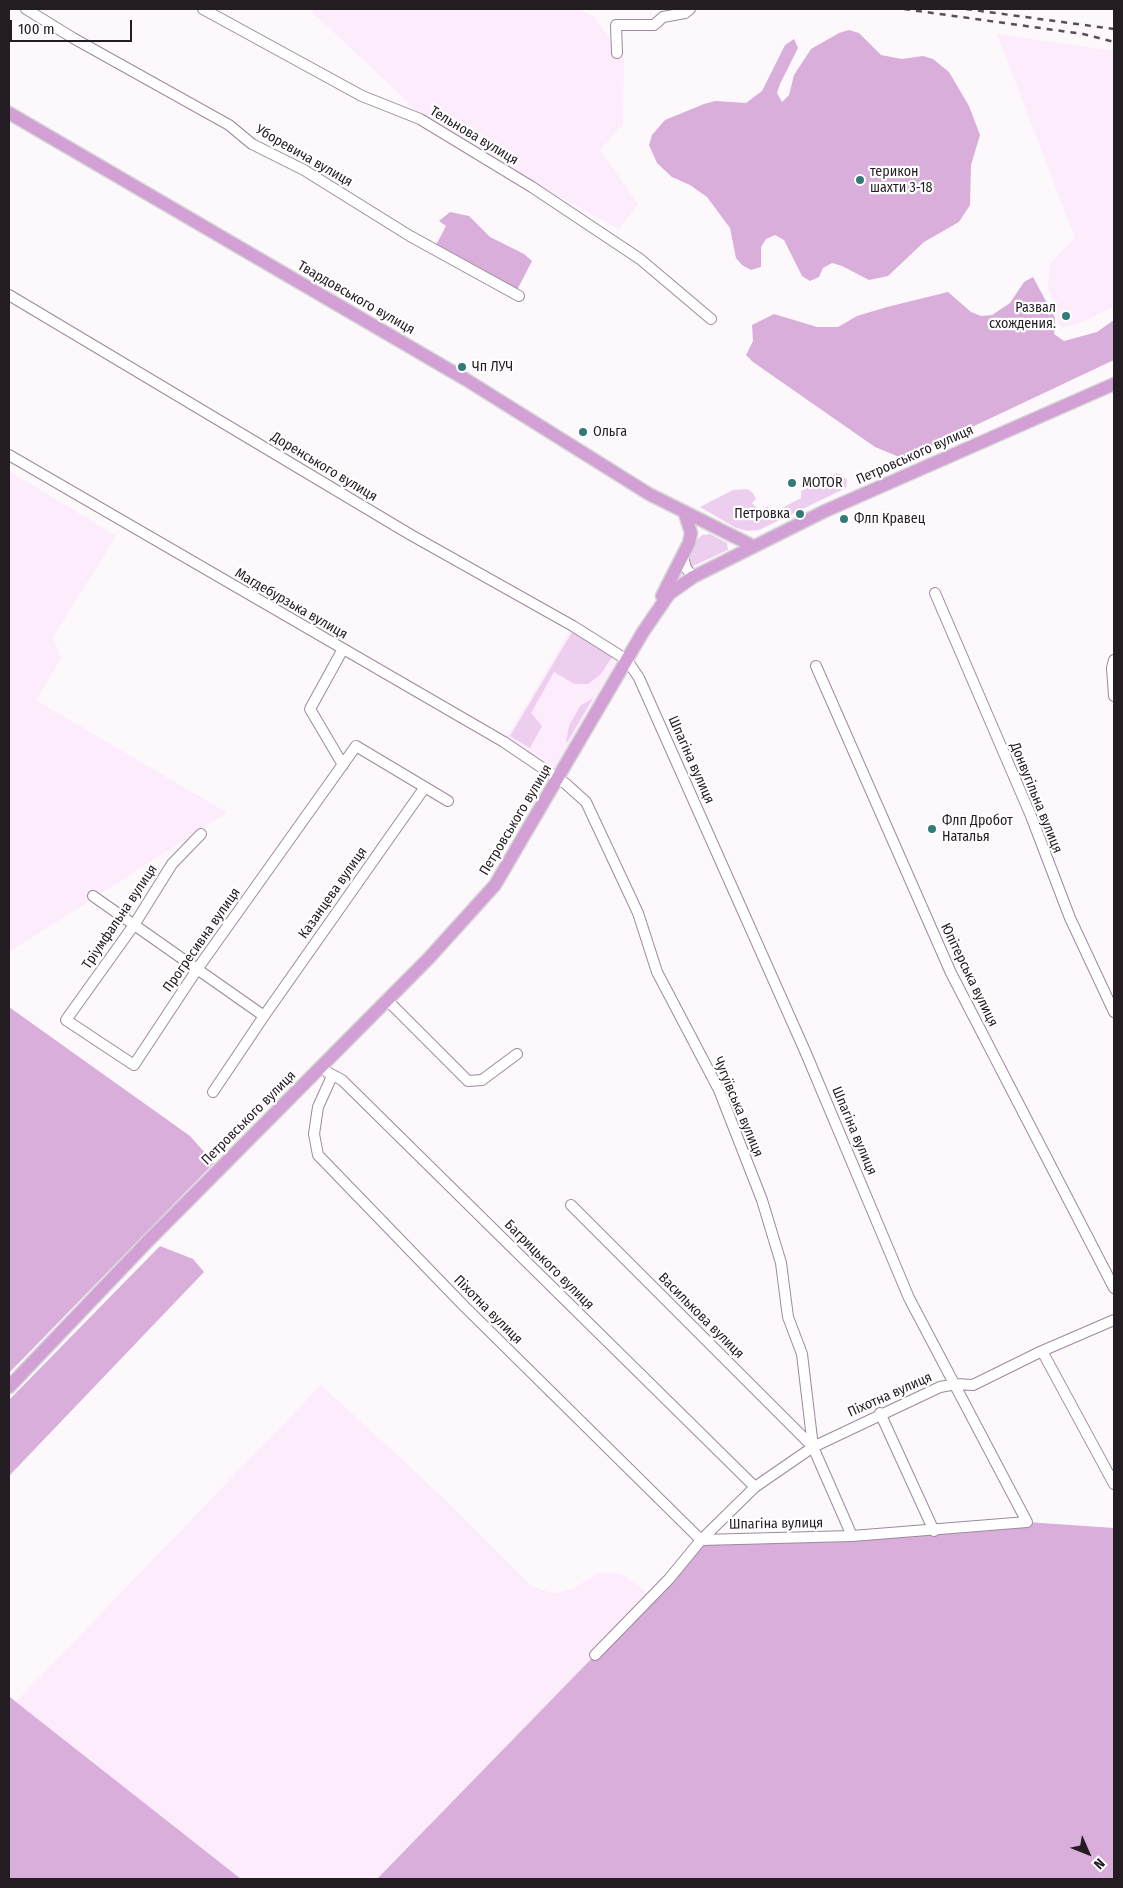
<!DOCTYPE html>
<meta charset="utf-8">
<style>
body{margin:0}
#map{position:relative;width:1123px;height:1888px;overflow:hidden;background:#fcf8fc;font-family:"Fira Sans Condensed",sans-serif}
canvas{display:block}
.frame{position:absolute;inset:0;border:10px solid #231c23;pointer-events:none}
.north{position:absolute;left:1063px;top:1828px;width:50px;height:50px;-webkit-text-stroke:4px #fff;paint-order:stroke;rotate:134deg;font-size:14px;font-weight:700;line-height:20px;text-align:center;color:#231c23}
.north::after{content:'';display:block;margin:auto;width:18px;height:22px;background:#231c23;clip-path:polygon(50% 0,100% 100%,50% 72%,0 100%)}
.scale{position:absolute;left:10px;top:20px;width:122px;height:22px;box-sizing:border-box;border:2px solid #231c23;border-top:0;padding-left:6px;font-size:15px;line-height:18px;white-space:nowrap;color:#231c23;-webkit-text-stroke:4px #fff;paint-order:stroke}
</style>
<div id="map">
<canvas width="1123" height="1888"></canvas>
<div class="frame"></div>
<div class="north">N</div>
<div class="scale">100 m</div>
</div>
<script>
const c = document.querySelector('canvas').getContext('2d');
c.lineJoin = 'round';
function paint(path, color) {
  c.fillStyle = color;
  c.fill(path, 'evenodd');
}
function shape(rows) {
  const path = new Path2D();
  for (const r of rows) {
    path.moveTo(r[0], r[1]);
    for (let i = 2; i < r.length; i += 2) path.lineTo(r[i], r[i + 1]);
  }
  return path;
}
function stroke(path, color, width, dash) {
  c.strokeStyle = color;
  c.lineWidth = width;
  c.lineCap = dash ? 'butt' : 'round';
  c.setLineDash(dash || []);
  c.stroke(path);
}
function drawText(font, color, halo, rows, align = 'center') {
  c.font = font + ' "Fira Sans Condensed",sans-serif';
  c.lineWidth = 4.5;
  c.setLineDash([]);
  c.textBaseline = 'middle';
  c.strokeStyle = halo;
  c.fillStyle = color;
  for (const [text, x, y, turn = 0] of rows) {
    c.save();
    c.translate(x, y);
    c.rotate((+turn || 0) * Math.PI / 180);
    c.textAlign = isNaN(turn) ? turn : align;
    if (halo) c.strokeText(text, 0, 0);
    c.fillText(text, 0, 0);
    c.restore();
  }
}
const built = shape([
 [309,9,578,9,593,16,624,59,623,125,600,150,638,204,619,229,438,130,409,105,403,97],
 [997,34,1114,51,1114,306,1080,323,1061,328,1048,288,1050,264,1075,238],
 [9,471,116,536,53,637,61,658,36,700,227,813,9,952],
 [573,626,624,657,553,776,504,742],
 [321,1385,436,1491,531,1586,554,1594,575,1588,598,1573,621,1574,652,1596,377,1879,241,1879,16,1702]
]);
const green = shape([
 [837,473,842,475,847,480,846,488,759,530,748,531,736,528,700,507,733,490,747,489,753,493,756,499,752,503,760,512,768,506,770,514,801,498,801,491],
 [710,534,727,543,728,550,691,567,688,559,698,539,702,535],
 [574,629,614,654,601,674,588,684,574,684,554,672,531,713,542,726,530,748,510,736],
 [593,698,568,741,566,742,569,726,580,706]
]);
const forest = shape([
 [849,30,859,33,881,55,902,59,923,56,933,59,949,72,969,106,980,135,971,165,970,205,959,222,924,242,888,276,869,280,842,266,832,263,823,268,819,277,810,281,802,276,784,240,775,235,766,239,761,247,761,267,751,270,742,265,736,258,730,228,707,197,690,185,672,177,657,163,649,145,652,135,665,120,704,104,715,101,746,103,762,91,785,45,794,39,798,48,780,84,777,93,782,102,789,95,794,75,811,49,839,33],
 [450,212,469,216,490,237,524,254,532,261,515,294,436,245,446,226,439,221],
 [1033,277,1055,318,1054,334,1064,341,1097,332,1114,320,1114,360,904,459,875,447,753,362,746,355,753,341,752,325,774,314,817,327,838,327,857,316,887,307,948,292,971,312,981,316,992,315,1010,303,1024,282],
 [9,1007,190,1136,214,1163,9,1373],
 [160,1246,193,1259,204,1272,9,1476,9,1400],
 [1027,1522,1114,1528,1114,1879,377,1879,669,1579,701,1540],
 [9,1696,16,1702,241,1879,9,1879]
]);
const minor = shape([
 [26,9,73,38,229,125,252,144,304,170,410,236,519,296],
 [203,9,362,96,420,119,532,187,640,259,711,319],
 [617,53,616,25,654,25,663,17,685,13,690,9],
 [9,295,411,535,573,626,627,660,639,678,805,1051,909,1298,1027,1522,852,1536,701,1540,464,1306,318,1155,314,1134,318,1107,332,1076],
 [9,455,504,742,566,784,586,802,638,913,657,972,719,1090,762,1200,781,1263,788,1317,802,1354,813,1447,852,1536],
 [683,557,686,568,693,577],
 [935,593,1031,816,1070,918,1114,1012],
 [1114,660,1112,668,1114,696],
 [816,666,951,973,1114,1288],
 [343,765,310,709,343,649],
 [201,834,172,864,134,925,66,1020,134,1065,198,968,356,746,448,801],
 [93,896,264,1016],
 [386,999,468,1081,482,1080,517,1054],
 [327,1072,342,1080,755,1487],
 [213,1092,264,1016,425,787],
 [571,1205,813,1447],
 [1042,1351,1114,1484],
 [880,1413,934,1531],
 [595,1655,669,1579,701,1540,755,1487,813,1447,940,1387,956,1384,973,1385,1042,1351,1114,1320]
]);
const major = shape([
 [9,113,465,379,649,494,753,546],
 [662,596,689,543,691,533,685,514],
 [9,1387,147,1242,429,958,495,885,643,632,669,594,693,577,825,511,1114,384]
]);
const rail = shape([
 [904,9,1083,34,1114,42],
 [966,9,1114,29]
]);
const markers = [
 [860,180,5,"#317a78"],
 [1066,316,5,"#317a78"],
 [462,367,5,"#317a78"],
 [583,432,5,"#317a78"],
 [792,483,5,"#317a78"],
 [800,514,5,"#317a78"],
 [844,519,5,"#317a78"],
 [932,829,5,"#317a78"]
];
const streetNames = [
 ["Тельнова вулиця",474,136,31],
 ["Уборевича вулиця",304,156,30],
 ["Твардовського вулиця",356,298,30],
 ["Петровського вулиця",915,455,-24],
 ["Доренського вулиця",324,467,31],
 ["Магдебурзька вулиця",291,604,30],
 ["Шпагіна вулиця",691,760,66],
 ["Донвугільна вулиця",1036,798,68],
 ["Петровського вулиця",516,820,-59],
 ["Казанцева вулиця",333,893,-55],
 ["Тріумфальна вулиця",120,917,-56],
 ["Прогресивна вулиця",202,940,-55],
 ["Юпітерська вулиця",969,975,64],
 ["Чугуївська вулиця",738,1107,67],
 ["Петровського вулиця",249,1118,-45],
 ["Шпагіна вулиця",854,1131,67],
 ["Багрицького вулиця",549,1265,45],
 ["Піхотна вулиця",488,1310,45],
 ["Василькова вулиця",701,1316,45],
 ["Піхотна вулиця",890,1395,-24],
 ["Шпагіна вулиця",776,1524,-1]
];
const poiNames = [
 ["терикон",870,172],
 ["шахти 3-18",870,188],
 ["Развал",1056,308,"right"],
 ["схождения.",1056,324,"right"],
 ["Чп ЛУЧ",472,367],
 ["Ольга",593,432],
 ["MOTOR",802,483],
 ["Петровка",790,514,"right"],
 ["Флп Кравец",854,519],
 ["Флп Дробот",942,821],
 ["Наталья",942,837]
];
paint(built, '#fcecfc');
paint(green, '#eeceef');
paint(forest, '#d9aedb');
stroke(minor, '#9d8a9e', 12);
stroke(major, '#d7d6d7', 15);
stroke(minor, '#fff', 10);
stroke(major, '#d3a0d5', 12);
stroke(rail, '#565056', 2.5, [6, 6]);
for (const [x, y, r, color] of markers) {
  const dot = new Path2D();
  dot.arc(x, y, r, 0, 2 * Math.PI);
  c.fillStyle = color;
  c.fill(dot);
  stroke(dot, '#fff', 2);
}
drawText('14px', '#231c23', '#fff', streetNames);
drawText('14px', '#231c23', '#fff', poiNames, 'left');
</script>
